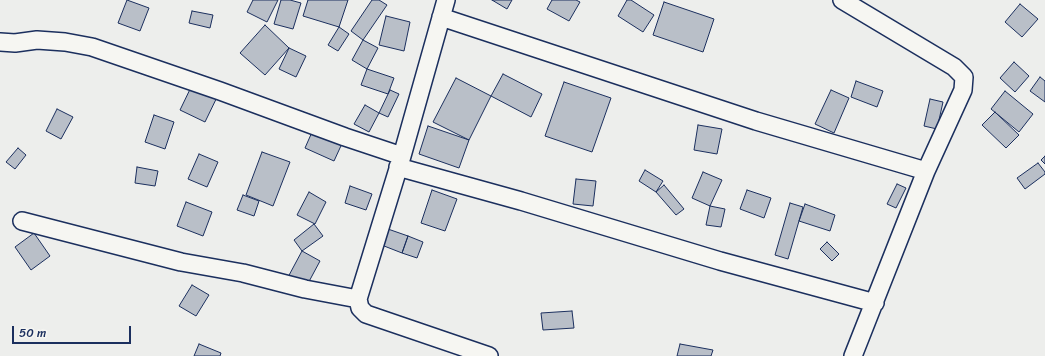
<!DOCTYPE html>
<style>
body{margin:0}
#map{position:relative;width:1045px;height:356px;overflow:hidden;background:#edeeec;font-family:Sriracha,sans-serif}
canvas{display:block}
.scale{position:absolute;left:12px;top:326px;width:119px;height:18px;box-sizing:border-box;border:2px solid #1b2f5e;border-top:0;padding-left:5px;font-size:12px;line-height:14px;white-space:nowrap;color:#1b2f5e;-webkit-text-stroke:3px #f6f6f2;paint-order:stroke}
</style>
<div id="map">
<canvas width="1045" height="356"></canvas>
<div class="scale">50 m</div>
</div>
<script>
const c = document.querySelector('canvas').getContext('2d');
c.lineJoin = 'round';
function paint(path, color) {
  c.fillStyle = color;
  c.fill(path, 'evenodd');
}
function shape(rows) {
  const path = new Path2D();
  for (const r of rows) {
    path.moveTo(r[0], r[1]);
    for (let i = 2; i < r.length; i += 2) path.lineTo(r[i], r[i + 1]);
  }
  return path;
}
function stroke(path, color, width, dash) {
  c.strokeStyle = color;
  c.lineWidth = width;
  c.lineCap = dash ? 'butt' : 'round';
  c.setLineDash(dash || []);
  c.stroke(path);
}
const building = shape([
 [127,0,149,8,140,31,118,23,127,0],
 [253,0,278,0,267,22,247,12,253,0],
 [281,0,290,0,301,3,293,29,274,24,281,0],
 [308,0,348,0,339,27,303,16,308,0],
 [372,0,379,0,387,5,363,40,351,31,372,0],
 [492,0,512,0,507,9,492,0],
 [552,0,576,0,580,2,569,21,547,9,552,0],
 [627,0,631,0,654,15,643,32,618,16,627,0],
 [664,2,714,19,703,52,653,35,664,2],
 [1020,4,1038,19,1022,37,1005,22,1020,4],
 [192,11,213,15,210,28,189,23,192,11],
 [386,16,410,22,404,51,379,45,386,16],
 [265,25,289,48,265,75,240,53,265,25],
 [339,27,349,34,338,51,328,45,339,27],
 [363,40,378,48,367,69,352,60,363,40],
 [289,48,306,56,296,77,279,69,289,48],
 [1014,62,1029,76,1015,92,1000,78,1014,62],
 [367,69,394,78,388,94,361,85,367,69],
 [503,74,542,94,531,117,491,96,503,74],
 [1040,77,1045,81,1045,102,1030,91,1040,77],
 [456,78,491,96,469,140,433,122,456,78],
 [195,79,220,91,205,122,180,110,195,79],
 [856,81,883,91,877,107,851,97,856,81],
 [564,82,611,98,592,152,545,136,564,82],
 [390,90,399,94,388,117,379,113,390,90],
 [831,90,849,98,834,133,815,124,831,90],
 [1005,91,1033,114,1019,132,991,109,1005,91],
 [930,99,943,102,937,129,924,126,930,99],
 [365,105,379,113,369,132,354,124,365,105],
 [57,109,73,117,61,139,46,131,57,109],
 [995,112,1019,135,1006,148,982,125,995,112],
 [154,115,174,122,165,149,145,142,154,115],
 [316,123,345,137,334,161,305,148,316,123],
 [698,125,722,129,717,154,694,150,698,125],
 [428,126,469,140,459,168,419,154,428,126],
 [18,148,26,155,15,169,6,162,18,148],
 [262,152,290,162,273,206,246,195,262,152],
 [199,154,218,162,207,187,188,179,199,154],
 [1045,156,1045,164,1041,160,1045,156],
 [1038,163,1045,172,1045,174,1025,189,1017,178,1038,163],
 [137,167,158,171,155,186,135,183,137,167],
 [645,170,663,181,656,192,639,181,645,170],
 [703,172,722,180,710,206,692,198,703,172],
 [576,179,596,181,593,206,573,204,576,179],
 [897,184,906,188,896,208,887,204,897,184],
 [664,185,684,209,676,215,656,192,664,185],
 [350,186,372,194,366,210,345,203,350,186],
 [432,190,457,199,445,231,421,223,432,190],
 [747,190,771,198,764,218,740,209,747,190],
 [309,192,326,202,315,224,297,215,309,192],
 [243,195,259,201,254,216,237,210,243,195],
 [186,202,212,212,203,236,177,226,186,202],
 [790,203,803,207,788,259,775,255,790,203],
 [805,204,835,215,830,231,799,221,805,204],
 [710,206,725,209,721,227,706,225,710,206],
 [314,224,323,236,302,251,294,240,314,224],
 [385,228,408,236,402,253,379,244,385,228],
 [34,233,50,256,31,270,15,247,34,233],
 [408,236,423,242,417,258,402,253,408,236],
 [827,242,839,254,832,261,820,249,827,242],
 [302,251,320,261,305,289,287,279,302,251],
 [192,285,209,295,196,316,179,306,192,285],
 [572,311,574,328,543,330,541,313,572,311],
 [199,344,221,353,220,356,194,356,199,344],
 [680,344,713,350,711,356,677,356,680,344]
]);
const minor = shape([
 [446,0,402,156,358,299,360,308,366,314,489,356],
 [842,0,954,67,964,77,963,90,926,171,853,356],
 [441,17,756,121,926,171],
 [0,42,15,43,37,40,65,42,92,47,220,91,345,137,402,156],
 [398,167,521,201,720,261,875,303],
 [22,221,181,262,243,273,305,289,358,299]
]);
paint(building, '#b9bfc8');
stroke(building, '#1b2f5e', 1);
stroke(minor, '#1b2f5e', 20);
stroke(minor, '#f6f6f2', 17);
</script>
